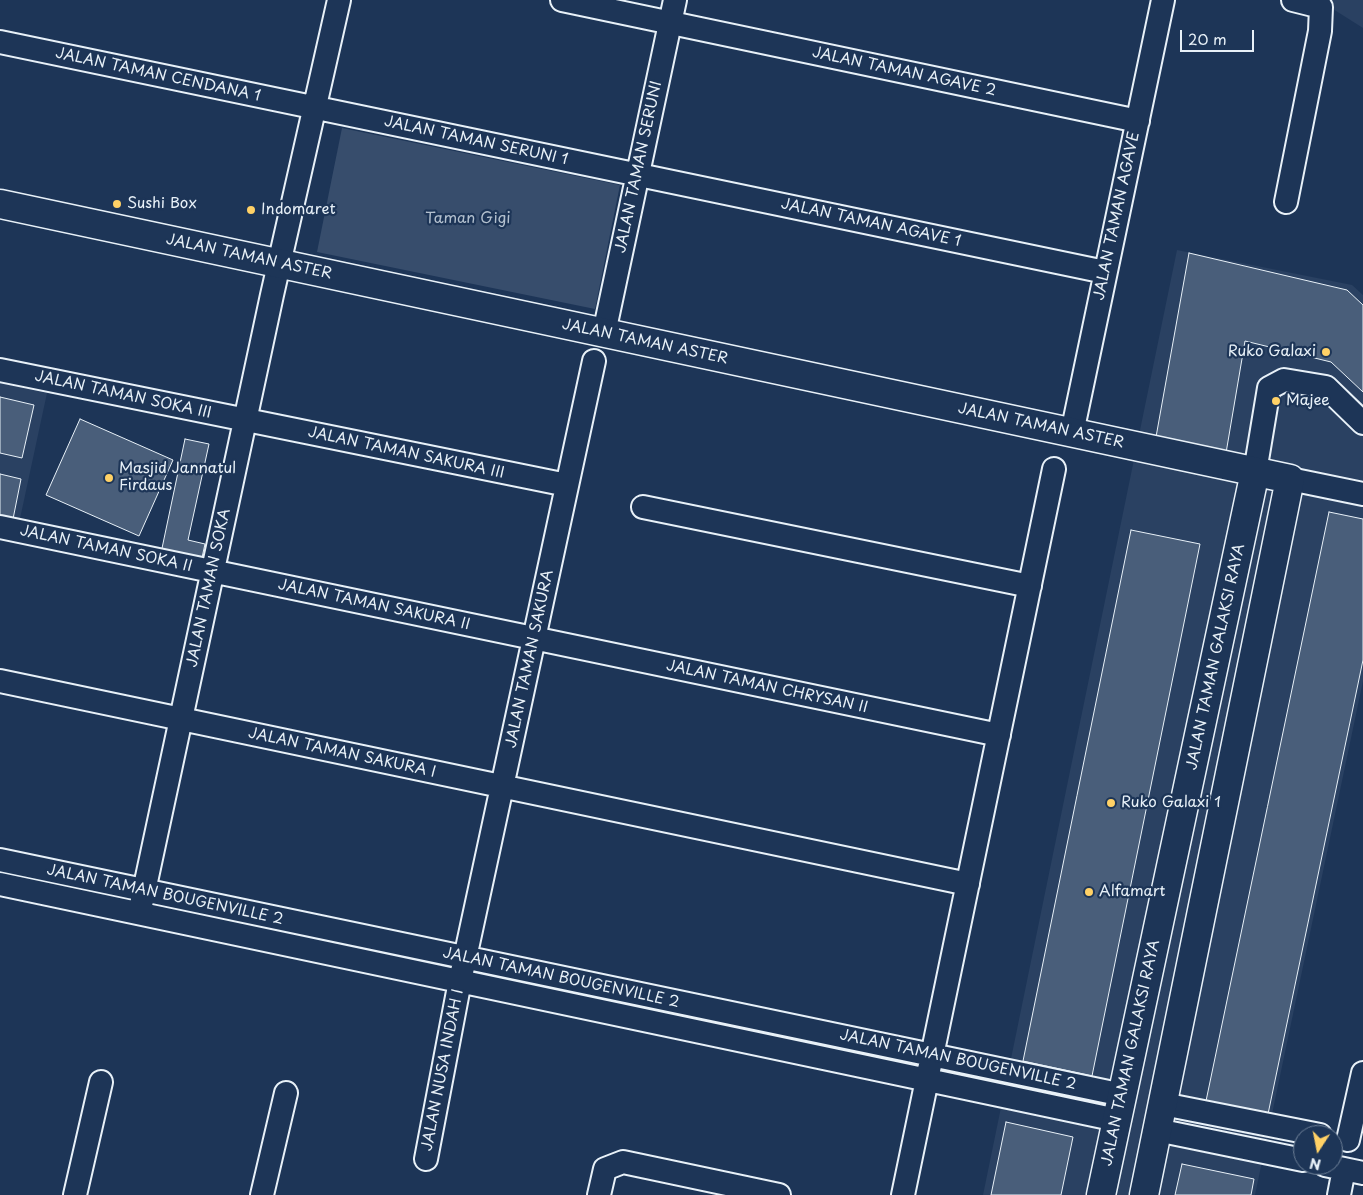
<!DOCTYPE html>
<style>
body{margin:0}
#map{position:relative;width:1363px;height:1195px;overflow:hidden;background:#1d3557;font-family:"Playpen Sans",sans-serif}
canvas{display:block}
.north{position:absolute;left:1293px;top:1125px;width:50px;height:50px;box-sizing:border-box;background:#1d3557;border:1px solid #6e8097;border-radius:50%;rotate:191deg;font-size:14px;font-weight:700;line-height:20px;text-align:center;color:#e8f1f8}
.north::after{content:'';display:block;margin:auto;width:18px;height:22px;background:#ffd166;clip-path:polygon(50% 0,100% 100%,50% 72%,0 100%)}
.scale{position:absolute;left:1180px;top:30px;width:74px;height:22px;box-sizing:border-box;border:2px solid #e8f1f8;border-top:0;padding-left:6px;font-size:15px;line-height:18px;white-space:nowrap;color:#e8f1f8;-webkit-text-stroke:4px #1d3557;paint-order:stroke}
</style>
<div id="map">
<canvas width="1363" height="1195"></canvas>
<div class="north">N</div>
<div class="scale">20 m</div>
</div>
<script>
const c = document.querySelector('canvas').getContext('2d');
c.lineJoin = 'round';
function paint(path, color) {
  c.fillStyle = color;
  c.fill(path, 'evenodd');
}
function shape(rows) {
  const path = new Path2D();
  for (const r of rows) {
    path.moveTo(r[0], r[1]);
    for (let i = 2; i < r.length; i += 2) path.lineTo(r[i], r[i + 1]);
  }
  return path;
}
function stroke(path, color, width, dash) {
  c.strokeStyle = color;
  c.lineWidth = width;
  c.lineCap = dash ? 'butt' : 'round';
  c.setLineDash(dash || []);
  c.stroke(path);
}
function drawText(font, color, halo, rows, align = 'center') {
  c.font = font + ' "Playpen Sans",sans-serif';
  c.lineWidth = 4.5;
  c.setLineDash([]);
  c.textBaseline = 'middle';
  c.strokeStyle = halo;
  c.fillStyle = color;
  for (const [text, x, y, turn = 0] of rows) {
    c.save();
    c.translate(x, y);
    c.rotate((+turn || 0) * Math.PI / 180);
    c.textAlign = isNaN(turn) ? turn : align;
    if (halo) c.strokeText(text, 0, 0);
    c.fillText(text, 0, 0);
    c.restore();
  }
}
const built = shape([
 [1313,0,1363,0,1363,28,1325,4],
 [1177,250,1352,285,1363,295,1363,681,1255,1195,983,1195],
 [0,383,47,393,18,528,0,525]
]);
const green = shape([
 [342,128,620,185,595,309,317,252]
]);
const building = shape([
 [1189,253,1347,290,1363,305,1363,392,1331,362,1245,341,1226,453,1156,437,1189,253],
 [0,397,34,405,22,458,0,453,0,397],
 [80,419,173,460,139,536,46,495,80,419],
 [185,439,209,444,188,540,205,544,201,562,161,553,185,439],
 [0,474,21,479,12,524,0,521,0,474],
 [1329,512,1363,519,1363,660,1268,1114,1206,1101,1329,512],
 [1131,530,1200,544,1092,1076,1023,1061,1131,530],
 [1006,1122,1073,1137,1061,1195,991,1195,1006,1122],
 [1182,1164,1254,1179,1251,1195,1175,1195,1182,1164]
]);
const street = shape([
 [562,0,1138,121],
 [0,42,1105,272],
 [1286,202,1320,31,1321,7,1293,0],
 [604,333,675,0],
 [0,370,567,485],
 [1072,433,1163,0],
 [1255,472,1269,388,1284,380,1326,387,1363,423],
 [1290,479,1363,494],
 [643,507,1030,586],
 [0,527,999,735],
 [0,681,968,884],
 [0,860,1123,1095],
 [0,884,1117,1120],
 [141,905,272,295,339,0],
 [1163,1104,1320,1135],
 [1157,1130,1303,1160],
 [1348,1140,1363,1073],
 [426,1159,460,981,594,361],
 [1325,1165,1363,1173],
 [75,1195,101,1082],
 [262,1195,286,1093],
 [599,1195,605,1169,623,1162,779,1195],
 [903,1195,1054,469],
 [1339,1195,1344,1169]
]);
const secondary = shape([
 [0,204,1290,479,1144,1195],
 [1101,1195,1255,472]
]);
const markers = [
 [117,204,5,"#ffd166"],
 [251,210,5,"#ffd166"],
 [1326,352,5,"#ffd166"],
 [1276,401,5,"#ffd166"],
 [109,478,5,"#ffd166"],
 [1111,803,5,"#ffd166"],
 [1089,892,5,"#ffd166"]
];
const streetNames = [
 ["JALAN TAMAN AGAVE 2",904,72,12],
 ["JALAN TAMAN CENDANA 1",158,75,12],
 ["JALAN TAMAN SERUNI 1",476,141,12],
 ["JALAN TAMAN SERUNI",639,167,-78],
 ["JALAN TAMAN AGAVE",1117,216,-78],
 ["JALAN TAMAN AGAVE 1",871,223,12],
 ["JALAN TAMAN ASTER",249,257,12],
 ["JALAN TAMAN ASTER",645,342,12],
 ["JALAN TAMAN SOKA III",123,395,12],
 ["JALAN TAMAN ASTER",1041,426,12],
 ["JALAN TAMAN SAKURA III",406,453,12],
 ["JALAN TAMAN SOKA II",106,549,12],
 ["JALAN TAMAN SOKA",209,588,-78],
 ["JALAN TAMAN SAKURA II",374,605,12],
 ["JALAN TAMAN GALAKSI RAYA",1216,657,-78],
 ["JALAN TAMAN SAKURA",530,659,-78],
 ["JALAN TAMAN CHRYSAN II",767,687,12],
 ["JALAN TAMAN SAKURA I",342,753,12],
 ["JALAN TAMAN BOUGENVILLE 2",165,895,12],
 ["JALAN TAMAN BOUGENVILLE 2",561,978,12],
 ["JALAN TAMAN GALAKSI RAYA",1131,1053,-78],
 ["JALAN TAMAN BOUGENVILLE 2",958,1060,12],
 ["JALAN NUSA INDAH I",443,1070,-79]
];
const poiNames = [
 ["Sushi Box",127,204],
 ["Indomaret",261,210],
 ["Ruko Galaxi",1316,352,"right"],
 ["Majee",1286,401],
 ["Masjid Jannatul",119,469],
 ["Firdaus",119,486],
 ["Ruko Galaxi 1",1121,803],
 ["Alfamart",1099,892]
];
const parkNames = [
 ["Taman Gigi",468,219]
];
paint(built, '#2a4162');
paint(green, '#374d6c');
paint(building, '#495e7a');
stroke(building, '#e8f1f8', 1);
stroke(street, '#e8f1f8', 26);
stroke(secondary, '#e8f1f8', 31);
stroke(street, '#1d3557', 22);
stroke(secondary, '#1d3557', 28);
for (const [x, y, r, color] of markers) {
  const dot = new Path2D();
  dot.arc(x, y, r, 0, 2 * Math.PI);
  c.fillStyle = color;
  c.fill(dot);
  stroke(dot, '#1d3557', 2);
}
drawText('15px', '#e8f1f8', '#1d3557', streetNames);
drawText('15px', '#e8f1f8', '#1d3557', poiNames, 'left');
drawText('15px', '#b3c0ce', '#1d3557', parkNames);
</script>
